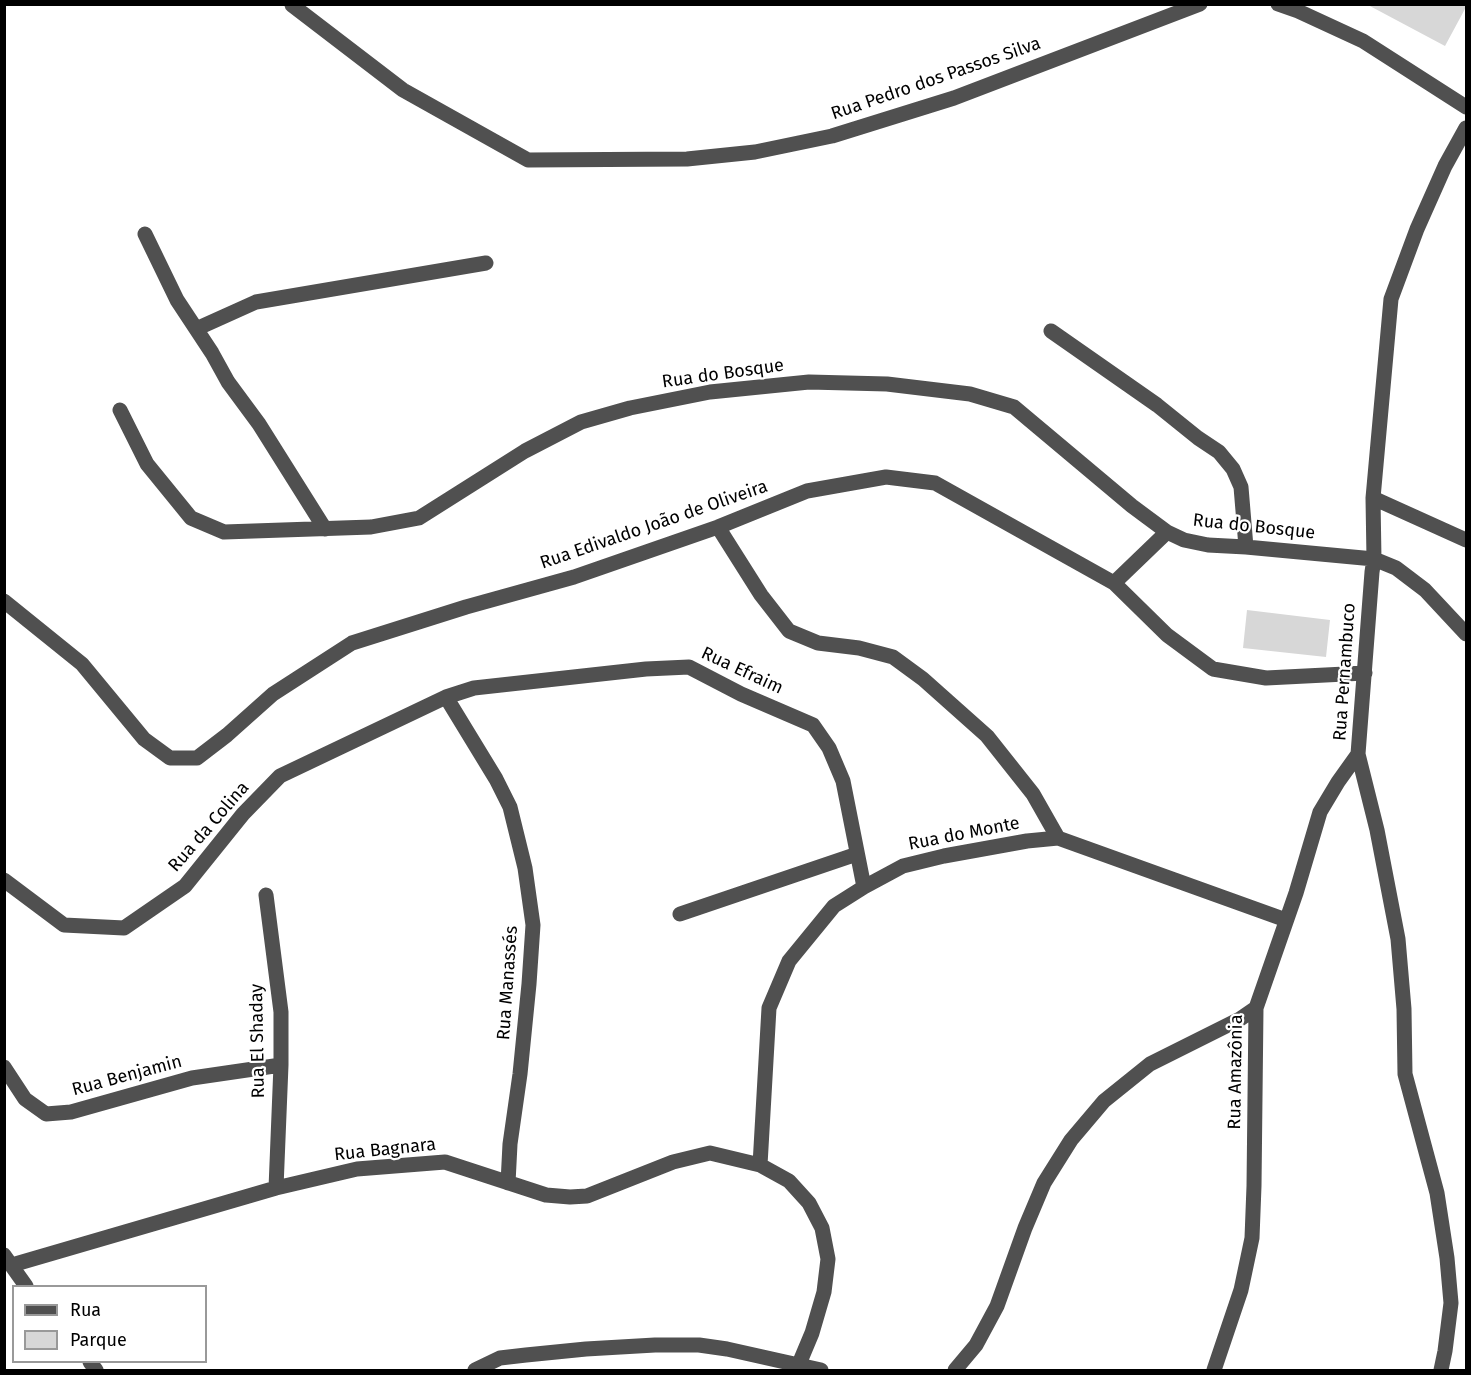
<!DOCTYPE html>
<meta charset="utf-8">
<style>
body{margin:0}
#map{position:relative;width:1471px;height:1375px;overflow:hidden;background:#fff;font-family:"Fira Sans",sans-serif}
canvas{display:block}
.frame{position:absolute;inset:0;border:6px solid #000;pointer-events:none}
.legend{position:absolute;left:12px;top:1285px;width:195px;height:78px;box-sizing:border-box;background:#fff;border:2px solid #999;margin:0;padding:8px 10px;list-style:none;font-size:18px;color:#000}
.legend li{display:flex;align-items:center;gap:12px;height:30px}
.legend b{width:30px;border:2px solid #999}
</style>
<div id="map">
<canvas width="1471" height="1375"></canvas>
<div class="frame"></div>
<ul class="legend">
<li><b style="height:8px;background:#505050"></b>Rua</li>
<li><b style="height:16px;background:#d7d7d7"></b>Parque</li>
</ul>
</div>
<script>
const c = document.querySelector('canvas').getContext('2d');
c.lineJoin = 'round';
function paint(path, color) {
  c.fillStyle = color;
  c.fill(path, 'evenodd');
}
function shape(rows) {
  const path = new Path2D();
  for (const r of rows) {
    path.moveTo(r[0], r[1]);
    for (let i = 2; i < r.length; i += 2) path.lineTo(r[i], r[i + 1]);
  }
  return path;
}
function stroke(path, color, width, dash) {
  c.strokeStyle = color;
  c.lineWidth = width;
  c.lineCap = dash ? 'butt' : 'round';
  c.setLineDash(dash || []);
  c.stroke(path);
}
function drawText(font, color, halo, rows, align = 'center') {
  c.font = font + ' "Fira Sans",sans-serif';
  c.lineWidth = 4.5;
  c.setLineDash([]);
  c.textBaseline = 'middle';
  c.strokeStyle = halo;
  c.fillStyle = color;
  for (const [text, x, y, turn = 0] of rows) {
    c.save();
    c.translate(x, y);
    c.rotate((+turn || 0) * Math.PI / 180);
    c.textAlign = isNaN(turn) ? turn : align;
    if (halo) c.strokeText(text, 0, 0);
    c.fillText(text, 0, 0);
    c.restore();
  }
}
const green = shape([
 [1466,4,1466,7,1445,46,1368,5],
 [1247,610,1330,620,1326,657,1243,648]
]);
const minor = shape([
 [1278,4,1298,11,1363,41,1466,107],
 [292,5,403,90,528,160,687,159,755,152,832,136,954,98,1200,4],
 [145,234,177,300,212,353,228,382,259,424,325,529],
 [196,329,256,302,486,263],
 [1051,331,1157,405,1198,438,1219,452,1233,469,1241,487,1246,547],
 [120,410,147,464,191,518,224,532,371,527,419,518,525,451,581,422,630,408,710,392,809,382,887,384,970,394,1014,407,1132,506,1167,532,1184,540,1208,545,1246,547,1374,559,1396,568,1425,590,1466,634],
 [1373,498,1466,540],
 [718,527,761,595,789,631,818,643,859,648,893,657,923,679,987,736,1033,794,1058,838],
 [1114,583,1167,532],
 [4,601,82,664,144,739,170,758,197,758,227,735,273,694,352,643,466,607,574,577,718,527,807,491,886,477,935,483,1114,583,1167,635,1213,669,1266,678,1365,673],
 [446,697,496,779,510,807,525,868,533,925,529,984,520,1074,510,1144,508,1183],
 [4,880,64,925,124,928,185,886,243,814,280,776,446,697,474,688,646,669,689,667,741,694,813,725,829,748,843,781,864,887],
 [266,895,281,1012,281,1065,276,1188],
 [680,914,857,854],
 [4,1067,25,1099,46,1114,71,1112,192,1078,281,1065],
 [760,1165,769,1008,789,961,834,906,864,887,903,866,944,856,1027,841,1058,838,1286,920],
 [4,1255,26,1286],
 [12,1265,276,1188,357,1169,445,1162,546,1195,570,1197,587,1196,673,1162,710,1153,760,1165,789,1181,809,1203,822,1228,828,1259,824,1292,812,1333,799,1364],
 [90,1362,96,1370],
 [475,1370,500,1358,526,1355,586,1349,655,1345,699,1345,727,1349,821,1370],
 [955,1370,976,1345,997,1306,1025,1228,1044,1183,1071,1140,1104,1101,1150,1064,1240,1019,1256,1008],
 [1214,1370,1241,1290,1252,1238,1254,1186,1256,1008,1296,893,1320,812,1338,782,1358,754],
 [1441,1370,1445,1351,1451,1303,1447,1258,1437,1193,1405,1074,1404,1009,1398,939,1377,830,1358,754,1372,572,1374,559,1373,498,1391,299,1417,229,1445,166,1466,128]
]);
const streetNames = [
 ["Rua Pedro dos Passos Silva",936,79,-19],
 ["Rua do Bosque",723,374,-8],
 ["Rua Edivaldo João de Oliveira",654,525,-19],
 ["Rua do Bosque",1254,527,6],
 ["Rua Efraim",742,671,25],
 ["Rua Pernambuco",1345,672,-86],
 ["Rua da Colina",209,827,-49],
 ["Rua do Monte",964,834,-11],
 ["Rua Manassés",508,983,-86],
 ["Rua El Shaday",258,1041,-91],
 ["Rua Amazônia",1236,1072,-89],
 ["Rua Benjamin",127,1076,-15],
 ["Rua Bagnara",385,1150,-6]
];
paint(green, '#d7d7d7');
stroke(minor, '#505050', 15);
drawText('18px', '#000', '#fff', streetNames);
</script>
